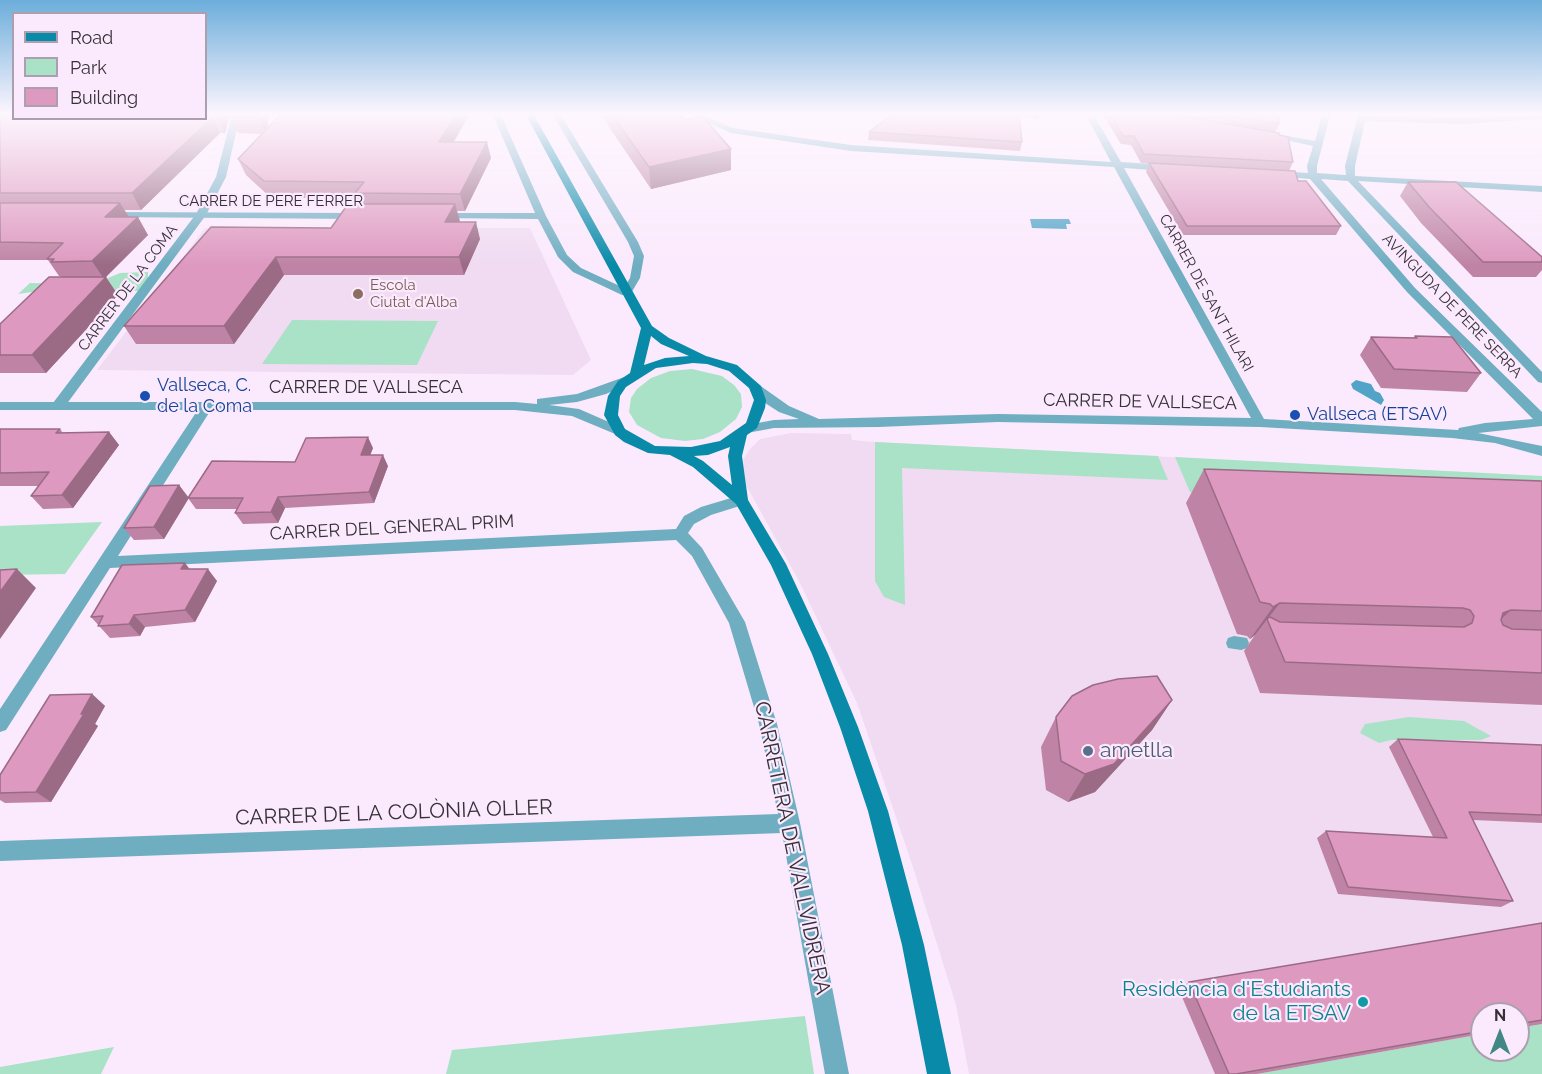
<!DOCTYPE html>
<meta charset="utf-8">
<style>
body{margin:0}
#map{position:relative;width:1542px;height:1074px;overflow:hidden;background:#fbeafd;font-family:Raleway,sans-serif}
canvas{display:block}
.legend{position:absolute;left:12px;top:12px;width:195px;height:108px;box-sizing:border-box;background:#fbeafd;border:2px solid #ada0ae;margin:0;padding:8px 10px;list-style:none;font-size:18px;color:#373037}
.legend li{display:flex;align-items:center;gap:12px;height:30px}
.legend b{width:30px;border:2px solid #ada0ae}
.north{position:absolute;left:1470px;top:1002px;width:60px;height:60px;box-sizing:border-box;background:#fbeafd;border:2px solid #ada0ae;border-radius:50%;rotate:0deg;font-size:16px;font-weight:700;line-height:24px;text-align:center;color:#373037}
.north::after{content:'';display:block;margin:auto;width:21px;height:27px;background:#418884;clip-path:polygon(50% 0,100% 100%,50% 72%,0 100%)}
</style>
<div id="map">
<canvas width="1542" height="1074"></canvas>
<ul class="legend">
<li><b style="height:8px;background:#088aa8"></b>Road</li>
<li><b style="height:16px;background:#a9e2c7"></b>Park</li>
<li><b style="height:16px;background:#de99c0"></b>Building</li>
</ul>
<div class="north">N</div>
</div>
<script>
const c = document.querySelector('canvas').getContext('2d');
c.lineJoin = 'round';
function paint(path, color) {
  c.fillStyle = color;
  c.fill(path, 'evenodd');
}
function shape(rows) {
  const path = new Path2D();
  for (const r of rows) {
    path.moveTo(r[0], r[1]);
    for (let i = 2; i < r.length; i += 2) path.lineTo(r[i], r[i + 1]);
  }
  return path;
}
function stroke(path, color, width, dash) {
  c.strokeStyle = color;
  c.lineWidth = width;
  c.lineCap = dash ? 'butt' : 'round';
  c.setLineDash(dash || []);
  c.stroke(path);
}
function drawText(font, color, halo, rows, align = 'center') {
  c.font = font + ' Raleway,sans-serif';
  c.lineWidth = 4.5;
  c.setLineDash([]);
  c.textBaseline = 'middle';
  c.strokeStyle = halo;
  c.fillStyle = color;
  for (const [text, x, y, turn = 0] of rows) {
    c.save();
    c.translate(x, y);
    c.rotate((+turn || 0) * Math.PI / 180);
    c.textAlign = isNaN(turn) ? turn : align;
    if (halo) c.strokeText(text, 0, 0);
    c.fillText(text, 0, 0);
    c.restore();
  }
}
const built = shape([
 [205,228,530,228,591,360,573,375,97,370],
 [791,433,851,434,852,440,875,442,1542,476,1542,1074,969,1074,956,1005,913,867,857,703,799,581,746,485,742,470,744,458,751,448,760,439],
 [1482,1014,1518,1014,1518,1050,1482,1050]
]);
const green = shape([
 [148,272,148,279,139,291,39,291,18,294,30,283,80,284,101,281,120,273],
 [292,320,438,321,417,365,262,364],
 [692,369,722,376,734,385,741,394,742,407,736,419,720,432,703,439,685,441,661,438,637,425,629,412,631,398,637,389,651,378,670,371],
 [875,442,1158,456,1168,480,902,468,905,605,884,597,875,581],
 [1175,457,1542,476,1542,503,1190,492],
 [102,522,65,574,0,575,0,526],
 [1409,717,1464,721,1491,736,1481,740,1391,740,1379,743,1360,733,1365,724],
 [805,1016,814,1074,446,1074,452,1050],
 [1542,1024,1542,1074,1257,1074,1482,1034,1482,1050,1518,1050,1518,1028],
 [114,1047,101,1074,0,1074,0,1067]
]);
const water = shape([
 [1030,219,1069,219,1071,224,1066,224,1067,229,1032,228],
 [1356,380,1371,384,1375,391,1380,393,1384,400,1381,405,1353,389,1351,384]
]);
const pedestrian = shape([
 [232,115,240,115,226,177,206,215,63,409,53,409,52,406,53,403,196,214,216,177,232,115],
 [1234,636,1247,638,1249,643,1247,648,1241,650,1228,648,1226,643,1228,638,1234,636]
]);
const minor = shape([
 [493,115,501,115,546,216,567,255,581,268,624,288,630,278,634,256,628,242,553,115,561,115,638,242,644,256,640,278,630,295,622,295,573,272,558,257,538,219,435,218,435,214,438,213,535,213,493,115],
 [691,115,702,115,733,128,851,145,1111,162,1086,115,1094,115,1121,162,1167,165,1172,168,1167,171,1124,168,1264,419,1458,430,1459,428,1485,423,1533,419,1407,292,1310,179,1275,176,1273,174,1278,171,1308,173,1307,166,1313,146,1267,136,1271,133,1315,141,1322,115,1330,115,1317,166,1317,173,1346,175,1345,166,1358,115,1461,118,1542,115,1542,119,1461,124,1365,121,1355,166,1355,176,1542,186,1542,192,1358,181,1542,372,1542,383,1538,382,1348,181,1321,179,1415,288,1542,412,1542,426,1478,433,1542,446,1542,456,1495,443,1452,438,1260,427,998,422,879,427,774,428,747,433,742,432,740,429,742,426,747,425,774,420,799,419,779,412,762,401,749,386,755,382,789,406,819,419,998,414,1251,418,1114,167,851,151,731,133,691,115],
 [108,212,360,213,365,216,360,219,105,217,105,213,108,212],
 [208,401,214,405,118,556,676,529,684,516,701,507,741,495,746,496,748,500,746,504,711,515,694,524,688,533,702,548,745,622,777,724,800,823,849,1074,825,1074,782,833,0,861,0,841,778,814,759,724,729,623,692,556,676,540,110,568,6,730,0,732,0,709,203,402,208,401]
]);
const tertiary = shape([
 [627,376,633,380,631,383,606,394,577,402,549,405,579,409,625,429,627,432,625,435,620,436,572,416,515,410,0,410,0,402,515,402,537,404,537,399,577,394,627,376]
]);
const secondary = shape([
 [526,115,534,115,652,326,669,338,706,356,737,365,761,386,766,400,765,408,757,428,747,435,742,456,748,500,786,564,828,654,858,727,888,811,924,945,951,1074,927,1074,902,945,868,811,840,727,812,654,771,565,736,504,693,467,670,455,648,453,624,442,615,435,604,415,608,396,618,381,630,373,641,328,526,115],
 [651,336,661,344,689,356,665,358,644,365,651,336],
 [693,363,707,364,729,371,749,388,754,400,746,423,720,441,691,447,655,446,625,429,618,415,620,396,626,387,656,368,693,363],
 [730,447,728,456,732,485,703,461,694,456,708,455,730,447]
]);
const wall = shape([
 [0,115,230,115,225,133,220,133,141,210,124,210,129,217,148,235,105,277,118,295,46,373,0,373,0,324,62,277,59,276,48,260,0,260],
 [231,115,269,115,267,129,469,115,454,142,491,158,465,211,457,211,459,222,480,239,464,275,284,275,234,344,136,344,124,326,331,228,359,204,357,198,271,198,246,175,238,159,262,134,238,133,231,118],
 [601,115,680,115,684,120,731,149,731,170,651,189],
 [891,115,1040,115,1038,119,1019,116,1022,142,1020,151,868,140,869,132],
 [1103,115,1279,115,1279,124,1275,132,1279,135,1293,162,1289,171,1141,163,1131,145,1121,144],
 [1149,163,1298,181,1341,226,1336,235,1183,235,1146,172],
 [1408,182,1542,257,1542,270,1536,277,1473,277,1421,223,1400,196],
 [1415,336,1481,373,1467,392,1381,388,1360,355,1371,337,1413,338],
 [0,429,60,429,63,433,109,432,119,445,73,508,43,509,31,496,39,486,0,486],
 [373,448,370,455,388,466,374,503,285,508,278,523,243,524,235,513,237,509,196,509,188,498,164,539,134,540,124,528,179,485,188,498,295,462],
 [1204,469,1542,481,1542,705,1260,693,1244,651,1255,635,1250,639,1247,636,1237,634,1186,503],
 [190,569,217,581,195,622,145,627,140,636,110,638,91,617],
 [92,694,105,706,95,724,98,726,51,802,5,803,0,800,0,775],
 [1172,700,1152,730,1095,792,1068,802,1046,790,1041,747,1056,717],
 [1398,739,1542,745,1542,823,1473,820,1513,901,1501,907,1338,894,1317,838,1326,831,1433,837,1389,747],
 [1542,923,1542,1024,1518,1028,1518,1014,1482,1014,1482,1034,1257,1074,1215,1074,1179,990,1189,982]
]);
const shadedWall = shape([
 [218,115,230,115,225,133,217,117],
 [260,115,269,115,266,134,259,118],
 [456,115,469,115,444,158,439,142],
 [213,117,220,133,141,210,132,193],
 [487,142,491,158,465,211,460,194],
 [731,149,731,170,651,189,649,167],
 [120,203,131,220,105,217],
 [455,204,460,221,450,239,445,222],
 [138,217,148,235,104,279,92,261],
 [476,222,480,239,464,275,459,257],
 [276,257,284,275,234,344,224,326],
 [106,277,118,295,46,373,32,355],
 [109,432,119,445,73,508,62,495],
 [368,437,373,448,366,466,361,455],
 [383,455,388,466,374,503,369,492],
 [179,485,189,498,164,539,154,527],
 [278,497,285,508,278,523,271,512],
 [185,563,195,576,181,569],
 [17,569,36,588,0,639,0,592],
 [208,569,217,581,195,622,185,610],
 [1280,603,1255,635,1250,639,1273,607],
 [1511,610,1477,642,1503,613],
 [134,615,145,627,140,636,129,624],
 [92,694,105,706,95,724,98,726,51,802,36,792],
 [1172,700,1152,730,1095,792,1068,802,1085,774]
]);
const building = shape([
 [0,115,14,115,14,118,206,118,206,115,218,115,217,117,213,117,132,193,0,193,0,115],
 [231,115,260,115,259,118,231,118,231,115],
 [280,115,456,115,439,142,487,142,460,194,355,193,364,182,264,181,238,159,280,115],
 [612,115,680,115,684,120,703,117,731,149,649,167,612,115],
 [891,115,1019,115,1022,142,869,132,891,115],
 [1111,115,1176,115,1279,133,1279,135,1288,137,1293,162,1144,154,1134,136,1123,136,1111,115],
 [1225,115,1279,115,1279,124,1225,115],
 [1149,163,1295,171,1298,181,1306,181,1341,226,1187,226,1149,163],
 [1408,182,1456,182,1542,257,1542,262,1483,262,1430,208,1408,182],
 [0,203,120,203,105,217,138,217,92,261,51,262,54,259,47,259,63,243,0,242,0,203],
 [348,204,455,204,445,222,476,222,459,257,276,257,224,326,124,326,211,227,331,228,348,204],
 [49,277,106,277,32,355,0,355,0,324,49,277],
 [1415,336,1452,337,1481,373,1394,369,1371,337,1417,338,1415,336],
 [0,429,60,429,56,433,109,432,62,495,31,496,49,472,0,473,0,429],
 [368,437,361,455,383,455,369,492,278,497,271,512,235,513,243,498,188,498,212,461,295,462,306,438,368,437],
 [1204,469,1542,481,1542,611,1511,610,1503,613,1501,620,1503,625,1512,629,1542,630,1542,673,1285,662,1267,619,1270,617,1280,622,1464,627,1472,623,1474,616,1470,610,1463,608,1280,603,1273,607,1270,604,1260,602,1204,469],
 [179,485,154,527,124,528,150,486,179,485],
 [185,563,181,569,208,569,185,610,134,615,129,624,98,626,103,616,91,617,122,565,185,563],
 [17,569,0,592,0,570,17,569],
 [1157,676,1172,700,1114,764,1085,774,1061,761,1056,717,1072,696,1093,685,1118,679,1157,676],
 [92,694,81,714,84,714,36,792,0,793,0,775,50,695,92,694],
 [1398,739,1542,745,1542,815,1469,812,1513,901,1348,887,1326,831,1447,838,1398,739],
 [1542,923,1542,1020,1518,1024,1518,1014,1482,1014,1482,1031,1236,1074,1229,1074,1189,982,1542,923]
]);
const markers = [
 [358,294,6,"#8d6e63"],
 [145,396,6,"#1a4fb4"],
 [1295,415,6,"#1a4fb4"],
 [1088,751,6,"#5c6f8a"],
 [1363,1002,6,"#0f9aa8"]
];
const farStreetnames = [
 ["CARRER DE PERE FERRER",271,201],
 ["CARRER DE LA COMA",128,288,-53],
 ["CARRER DE SANT HILARI",1206,293,61],
 ["AVINGUDA DE PERE SERRA",1452,306,46]
];
const farEducationnames = [
 ["Escola",370,285],
 ["Ciutat d'Alba",370,302]
];
const transitNames = [
 ["Vallseca, C.",157,386],
 ["de la Coma",157,407],
 ["Vallseca (ETSAV)",1307,415]
];
const streetNames = [
 ["CARRER DE VALLSECA",366,388],
 ["CARRER DE VALLSECA",1140,402,1],
 ["CARRER DEL GENERAL PRIM",392,528,-3]
];
const nearServicenames = [
 ["ametlla",1100,751]
];
const nearStreetnames = [
 ["CARRER DE LA COLÒNIA OLLER",394,813,-2],
 ["CARRETERA DE VALLVIDRERA",792,848,78]
];
const nearCulturenames = [
 ["Residència d'Estudiants",1351,990],
 ["de la ETSAV",1351,1014]
];
paint(built, '#f0dbf2');
paint(green, '#a9e2c7');
paint(water, '#52a3c8');
paint(pedestrian, '#6fadc1');
paint(minor, '#6fadc1');
paint(tertiary, '#6fadc1');
paint(secondary, '#088aa8');
paint(wall, '#bf84a5');
paint(shadedWall, '#9b6b86');
paint(building, '#de99c0');
stroke(building, '#9b6b86', 1.5);
const sky = c.createLinearGradient(0, 0, 0, 265);
sky.addColorStop(0, '#6caddb');
sky.addColorStop(0.43, '#fdf6fe');
sky.addColorStop(1, '#fdf6fe00');
c.fillStyle = sky;
c.fillRect(0, 0, 1542, 265);
for (const [x, y, r, color] of markers) {
  const dot = new Path2D();
  dot.arc(x, y, r, 0, 2 * Math.PI);
  c.fillStyle = color;
  c.fill(dot);
  stroke(dot, '#fbeafd', 2);
}
drawText('15px', '#373037', '#fbeafd', farStreetnames);
drawText('15px', '#785e54', '#fbeafd', farEducationnames, 'left');
drawText('18px', '#164399', '#fbeafd', transitNames, 'left');
drawText('18px', '#373037', '#fbeafd', streetNames);
drawText('21px', '#4e5e75', '#fbeafd', nearServicenames, 'left');
drawText('21px', '#373037', '#fbeafd', nearStreetnames);
drawText('21px', '#0d838f', '#fbeafd', nearCulturenames, 'right');
</script>
